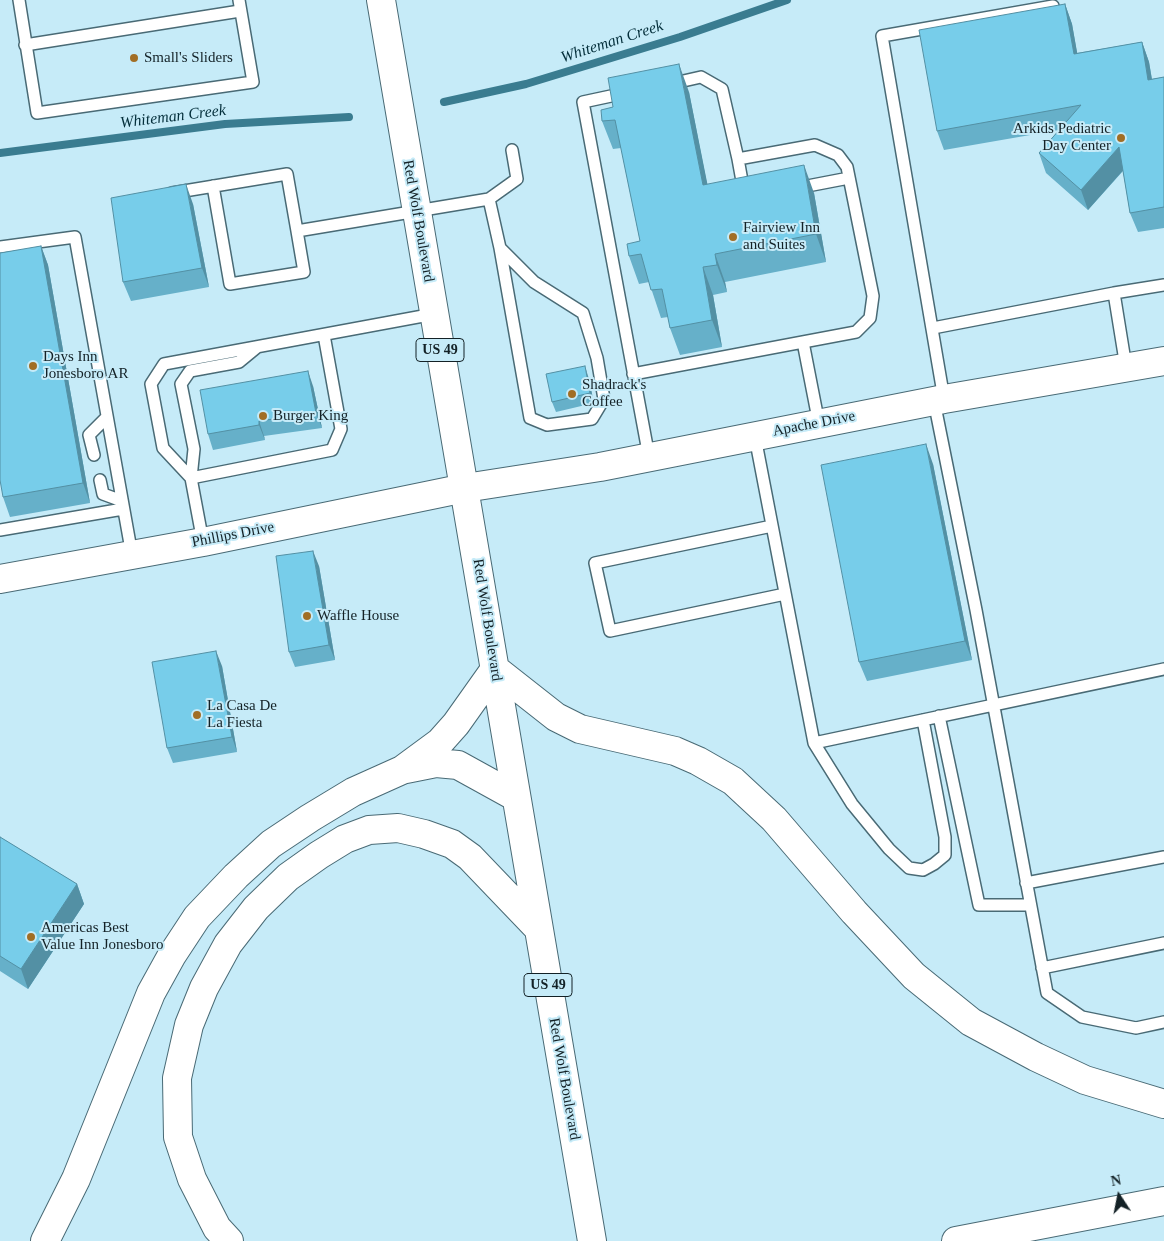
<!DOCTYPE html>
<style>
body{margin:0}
#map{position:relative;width:1164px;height:1241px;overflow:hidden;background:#c6ebf8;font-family:"Times New Roman",serif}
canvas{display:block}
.north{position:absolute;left:1094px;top:1171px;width:50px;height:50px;-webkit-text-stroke:4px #c6ebf8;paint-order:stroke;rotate:349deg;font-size:14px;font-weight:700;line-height:20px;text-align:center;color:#132126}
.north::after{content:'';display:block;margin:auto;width:18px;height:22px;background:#132126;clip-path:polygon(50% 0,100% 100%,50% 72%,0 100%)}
</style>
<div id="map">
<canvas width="1164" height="1241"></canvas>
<div class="north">N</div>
</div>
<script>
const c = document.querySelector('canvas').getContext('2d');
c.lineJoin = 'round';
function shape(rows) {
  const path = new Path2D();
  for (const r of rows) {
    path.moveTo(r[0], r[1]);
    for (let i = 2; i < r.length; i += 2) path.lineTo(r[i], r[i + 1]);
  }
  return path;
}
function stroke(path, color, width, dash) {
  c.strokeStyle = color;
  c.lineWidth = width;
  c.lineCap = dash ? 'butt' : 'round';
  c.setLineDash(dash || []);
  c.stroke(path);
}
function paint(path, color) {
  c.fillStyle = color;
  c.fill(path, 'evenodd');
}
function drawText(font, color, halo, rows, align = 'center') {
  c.font = font + ' "Times New Roman",serif';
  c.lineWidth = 4;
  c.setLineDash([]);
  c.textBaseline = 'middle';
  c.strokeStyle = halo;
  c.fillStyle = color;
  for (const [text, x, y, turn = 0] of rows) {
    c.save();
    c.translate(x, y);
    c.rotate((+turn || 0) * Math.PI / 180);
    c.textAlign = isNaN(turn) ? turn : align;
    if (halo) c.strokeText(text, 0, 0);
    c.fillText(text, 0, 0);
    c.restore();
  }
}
const stream = shape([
 [444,102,526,84,680,37,787,0],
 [0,153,225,124,349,117]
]);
const lane = shape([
 [19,0,37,113,253,82,239,0],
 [25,45,240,11],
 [625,93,583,102,649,457],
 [738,159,744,192],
 [213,186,230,284,304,272,297,231],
 [797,188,849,178],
 [172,193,287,174,297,231,489,199,500,248,530,418,547,425,592,419,604,399,597,358,583,313,534,282,500,248],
 [489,199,517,179,512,150],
 [0,247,75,237,132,555],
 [933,328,1114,293],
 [803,342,819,424],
 [1126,367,1114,293,1164,285],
 [633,374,856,332,870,318,873,296,847,167,838,155,815,145,738,159,722,89,701,77,670,84],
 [944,399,882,36,1053,6],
 [934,401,976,610,1047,993,1082,1017,1136,1028,1164,1022],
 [755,437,814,743,1164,669],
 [94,455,89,435,107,417],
 [191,478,163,448,151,384,164,364,434,314],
 [191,478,332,450,341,429,324,335],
 [100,480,103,494,122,501],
 [772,526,595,563,610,631,785,594],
 [0,530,123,509],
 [203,542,191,478,194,449,181,384,190,371,239,362,256,348],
 [939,716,979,905,1030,905],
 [814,743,852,804,889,849,909,868,923,870,934,864,945,855,945,837,923,720],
 [1026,883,1164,857],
 [1042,968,1164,943]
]);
const secondary = shape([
 [0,579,203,542,465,488,600,467,944,399,1164,361]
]);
const highway = shape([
 [381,0,592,1241],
 [495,669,556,717,580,729,675,751,698,761,733,781,774,819,854,912,914,976,971,1022,1036,1057,1085,1080,1164,1104],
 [406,769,436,763,458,765,516,797],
 [45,1241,76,1179,151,993,172,955,197,917,236,876,271,844,310,818,353,792,402,770,440,742,456,724,495,669],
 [229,1241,217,1228,192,1179,178,1137,177,1078,189,1025,204,988,228,944,256,908,288,877,319,855,345,839,369,830,398,828,424,834,452,844,470,857,538,928],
 [956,1241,1164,1201]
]);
const wall = shape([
 [1065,4,1072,24,1077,53,1142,42,1149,62,1152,79,1164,77,1164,228,1138,232,1130,213,1123,171,1088,210,1046,173,1039,153,1059,130,944,150,937,131],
 [689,92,707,184,814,193,826,262,725,282,727,292,713,295,722,347,680,355,670,328,668,317,661,318,649,282,639,284,629,256,640,241,621,148,613,149,602,121],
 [193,204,209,287,131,301,123,282],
 [41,246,48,265,90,503,10,517,3,497],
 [588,376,594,403,556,412,552,402],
 [313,386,322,428,264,436,265,440,213,450,208,434],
 [933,464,972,660,867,681,859,662],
 [319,566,335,660,295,667,289,652],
 [222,666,237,752,173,763,167,748],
 [0,837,77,884,84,904,28,989,0,971]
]);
const shadedWall = shape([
 [1065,4,1072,24,1081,74,1074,54],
 [1142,42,1149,62,1155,99,1148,80],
 [679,64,689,92,713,212,703,185],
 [1119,147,1126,167,1088,210,1081,190],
 [804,165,814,193,826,262,816,234],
 [186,184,193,204,209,287,202,268],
 [41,246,48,265,90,503,83,483],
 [715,254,725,282,727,292,717,265],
 [703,267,713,295,722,347,712,320],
 [585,366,588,376,594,403,590,393],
 [308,371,313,386,322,428,316,413],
 [259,421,264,436,265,440,259,425],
 [926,444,933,464,972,660,965,641],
 [313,551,319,566,335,660,329,645],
 [216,651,222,666,237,752,232,737],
 [77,884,84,904,28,989,21,969]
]);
const building = shape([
 [1065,4,1074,54,1142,42,1148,80,1164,77,1164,207,1130,213,1119,147,1081,190,1039,153,1081,105,937,131,919,30,1065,4],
 [679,64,703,185,804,165,816,234,715,254,717,265,703,267,712,320,670,328,662,289,651,290,641,254,629,256,627,244,640,241,615,120,602,121,601,110,613,107,608,78,679,64],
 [186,184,202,268,123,282,111,198,186,184],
 [41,246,83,483,3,497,0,480,0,253,41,246],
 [585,366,590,393,552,402,546,374,585,366],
 [308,371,316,413,259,421,259,425,208,434,200,390,308,371],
 [926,444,965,641,859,662,821,465,926,444],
 [313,551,329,645,289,652,276,556,313,551],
 [216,651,232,737,167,748,152,662,216,651],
 [0,837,77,884,21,969,0,956,0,837]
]);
const markers = [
 [134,58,5,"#a16e25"],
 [1121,138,5,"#a16e25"],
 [733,237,5,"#a16e25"],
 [33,366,5,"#a16e25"],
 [572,394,5,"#a16e25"],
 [263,416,5,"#a16e25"],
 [307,616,5,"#a16e25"],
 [197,715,5,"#a16e25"],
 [31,937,5,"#a16e25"]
];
const shields = [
 [440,350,48],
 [548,985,48]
];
const shieldNames = [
 ["US 49",440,350],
 ["US 49",548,985]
];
const poiNames = [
 ["Small's Sliders",144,58],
 ["Arkids Pediatric",1111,129,"right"],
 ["Day Center",1111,146,"right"],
 ["Fairview Inn",743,228],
 ["and Suites",743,245],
 ["Days Inn",43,357],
 ["Jonesboro AR",43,374],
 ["Shadrack's",582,385],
 ["Coffee",582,402],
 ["Burger King",273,416],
 ["Waffle House",317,616],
 ["La Casa De",207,706],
 ["La Fiesta",207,723],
 ["Americas Best",41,928],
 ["Value Inn Jonesboro",41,945]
];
const streetNames = [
 ["Red Wolf Boulevard",418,221,80],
 ["Apache Drive",814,424,-11],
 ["Phillips Drive",233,535,-11],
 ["Red Wolf Boulevard",487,620,81],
 ["Red Wolf Boulevard",564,1079,80]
];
const waterNames = [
 ["Whiteman Creek",612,42,-18],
 ["Whiteman Creek",173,117,-7]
];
stroke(stream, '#3a7c90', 8);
stroke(lane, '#496a75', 14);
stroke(secondary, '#496a75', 30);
stroke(highway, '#496a75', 30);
stroke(lane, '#fff', 11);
stroke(secondary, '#fff', 28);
stroke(highway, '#fff', 28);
paint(wall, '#66b0c9');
paint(shadedWall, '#5390a4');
paint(building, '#77cdea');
stroke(building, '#5390a4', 1);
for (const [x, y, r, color] of markers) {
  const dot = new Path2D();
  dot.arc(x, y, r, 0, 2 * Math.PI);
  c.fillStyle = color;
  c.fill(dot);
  stroke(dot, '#c6ebf8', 2);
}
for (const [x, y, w] of shields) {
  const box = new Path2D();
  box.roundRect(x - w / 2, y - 11.5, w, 23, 4);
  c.fillStyle = '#c6ebf8';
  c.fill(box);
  stroke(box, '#132126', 1);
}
drawText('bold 14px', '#132126', null, shieldNames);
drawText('15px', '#132126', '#c6ebf8', poiNames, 'left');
drawText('15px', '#132126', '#c6ebf8', streetNames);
drawText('italic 16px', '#042f3b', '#c6ebf8', waterNames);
</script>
